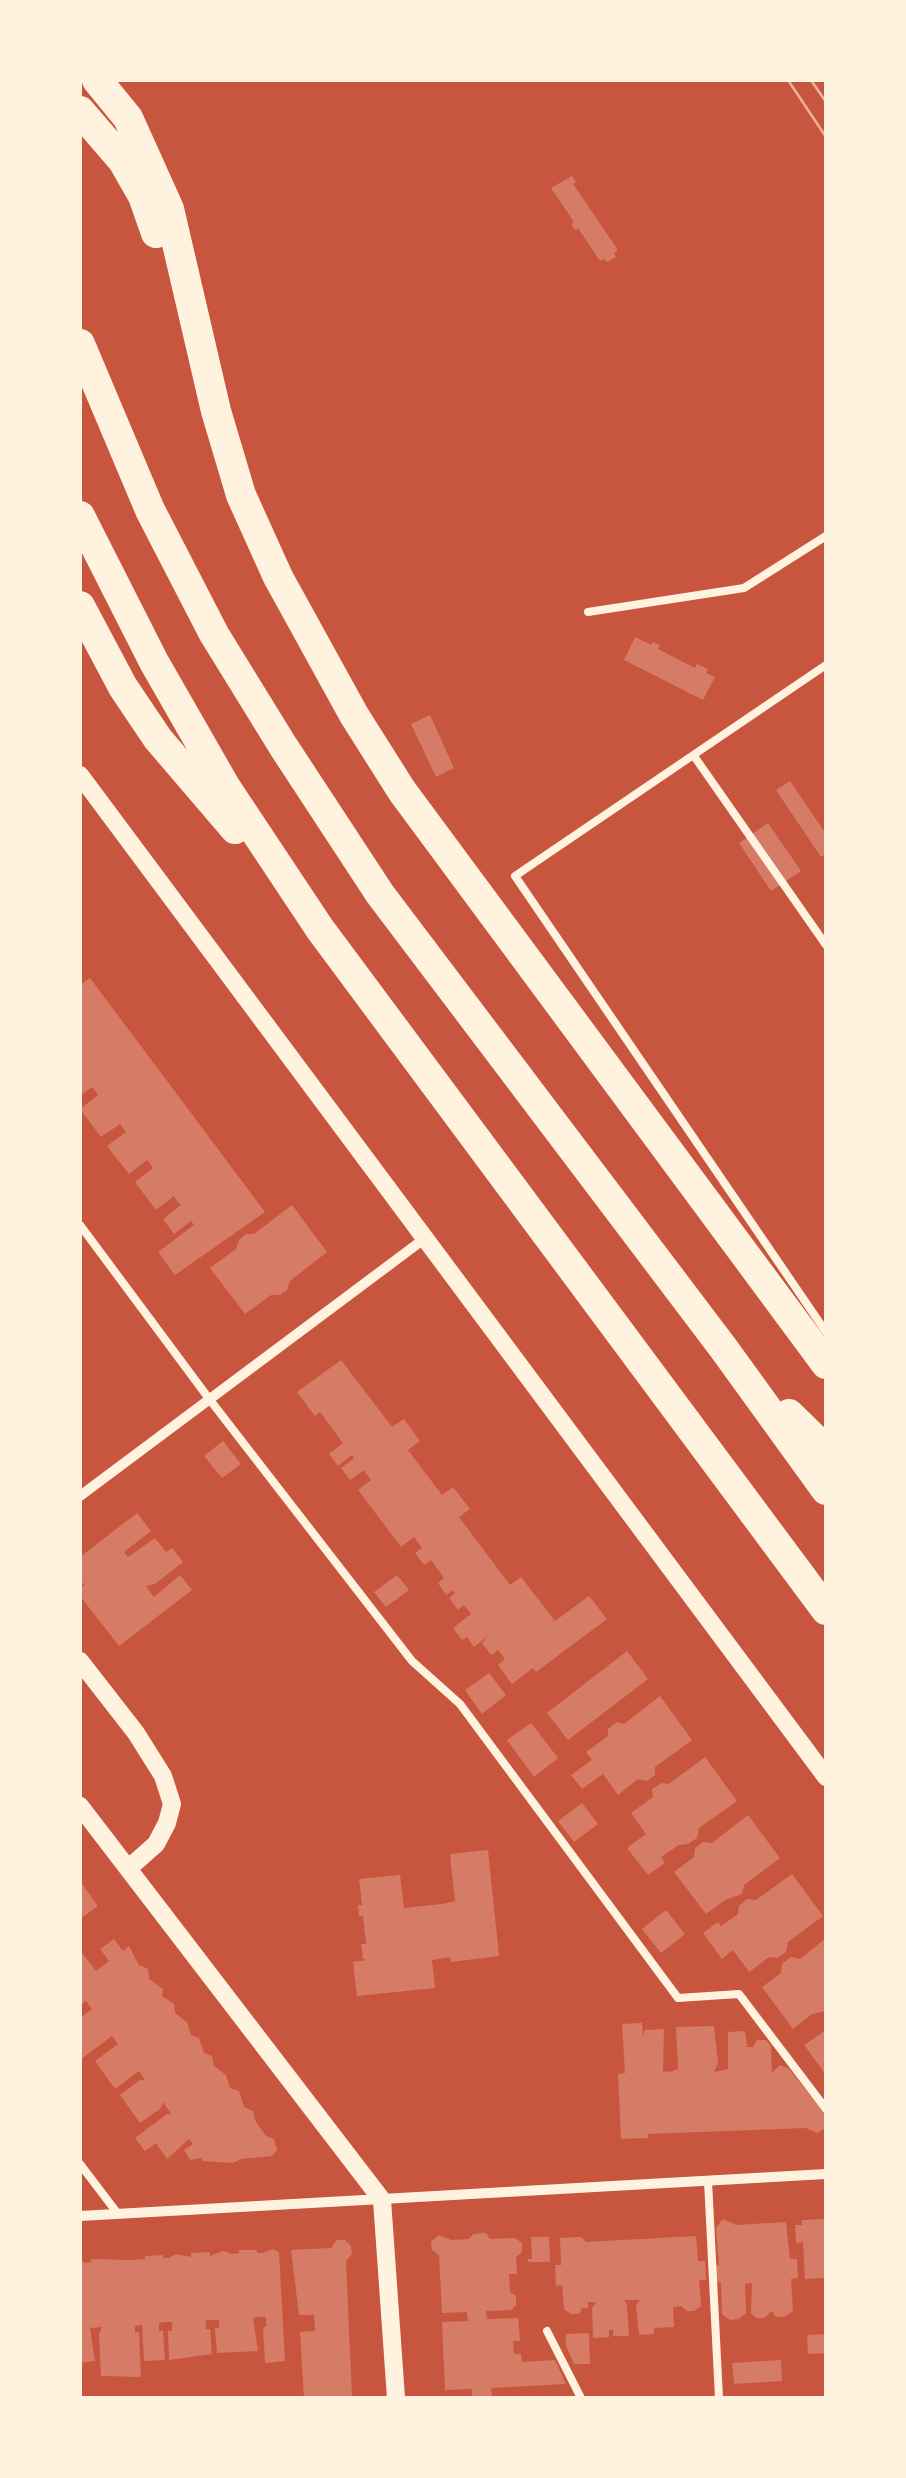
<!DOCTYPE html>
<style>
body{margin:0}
#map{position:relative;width:906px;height:2478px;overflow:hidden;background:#c8553d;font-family:"Crimson Pro",serif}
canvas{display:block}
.frame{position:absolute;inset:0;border:82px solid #fff3e0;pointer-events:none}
</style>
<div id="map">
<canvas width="906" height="2478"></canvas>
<div class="frame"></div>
</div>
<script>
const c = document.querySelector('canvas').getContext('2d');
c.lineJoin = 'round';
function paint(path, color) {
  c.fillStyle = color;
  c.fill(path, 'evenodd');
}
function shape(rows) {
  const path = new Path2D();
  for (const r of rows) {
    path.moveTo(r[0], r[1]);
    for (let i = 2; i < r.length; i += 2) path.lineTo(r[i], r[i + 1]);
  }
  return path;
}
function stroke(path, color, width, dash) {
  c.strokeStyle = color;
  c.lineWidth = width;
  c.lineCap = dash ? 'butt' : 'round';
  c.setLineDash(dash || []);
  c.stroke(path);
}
const building = shape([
 [572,176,576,182,573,184,618,250,614,253,616,257,607,262,604,259,600,261,578,228,575,230,571,224,574,222,551,188],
 [635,637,651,645,653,642,660,645,658,649,695,668,697,664,708,669,706,673,715,677,703,700,624,660],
 [430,715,454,768,436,777,411,724],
 [790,781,826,834,826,854,821,857,776,790],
 [768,823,801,871,771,891,739,843],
 [90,978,265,1212,175,1275,158,1252,194,1225,191,1221,174,1234,163,1219,181,1205,177,1201,174,1196,156,1210,135,1182,153,1168,147,1160,129,1174,107,1146,126,1132,122,1127,120,1124,101,1137,80,1109,98,1095,92,1087,80,1096,80,985],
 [292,1205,327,1252,290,1281,287,1290,280,1295,271,1295,245,1314,210,1268,236,1249,239,1240,246,1234,254,1234],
 [341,1360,392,1427,404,1419,420,1441,408,1450,442,1495,453,1487,470,1509,459,1517,510,1585,521,1577,555,1621,589,1596,607,1619,536,1672,533,1668,512,1684,498,1665,505,1659,498,1650,491,1655,482,1643,488,1636,474,1647,467,1637,462,1640,453,1628,471,1614,464,1605,458,1610,449,1598,455,1593,453,1590,446,1595,438,1583,444,1578,431,1560,424,1565,415,1553,422,1548,414,1537,401,1547,358,1490,371,1480,364,1470,350,1480,341,1468,354,1458,352,1455,338,1466,329,1454,343,1443,320,1412,315,1416,297,1392],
 [223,1441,241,1464,222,1478,204,1456],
 [137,1513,151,1531,124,1552,128,1557,155,1538,166,1552,172,1548,183,1562,155,1584,146,1586,150,1592,154,1597,180,1575,192,1590,119,1646,80,1596,80,1588,86,1583,80,1585,80,1557],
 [397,1575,409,1590,386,1607,374,1592],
 [627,1651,648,1679,568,1740,547,1713],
 [489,1673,506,1695,482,1714,465,1690],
 [660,1696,692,1740,655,1767,655,1775,647,1781,638,1779,618,1795,603,1774,582,1789,571,1775,592,1760,586,1752,608,1736,608,1729,617,1722,624,1724],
 [531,1723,558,1758,534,1777,507,1740],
 [705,1757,737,1801,699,1828,697,1838,688,1844,679,1845,661,1857,665,1863,648,1875,627,1848,646,1834,631,1813,653,1797,652,1789,662,1783,669,1784],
 [582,1803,598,1824,574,1842,558,1821],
 [748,1815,780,1858,744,1885,742,1894,725,1900,706,1914,674,1872,694,1857,695,1848,703,1842,712,1843],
 [488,1850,499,1956,451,1962,450,1957,432,1960,435,1988,357,1996,353,1962,367,1960,363,1959,361,1944,366,1944,363,1916,359,1916,358,1905,362,1905,359,1879,400,1875,404,1908,442,1904,455,1901,450,1854],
 [792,1874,823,1916,788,1942,786,1952,777,1958,769,1957,749,1972,733,1950,722,1959,703,1933,718,1922,721,1926,738,1914,739,1906,747,1899,756,1900],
 [80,1881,98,1906,80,1919],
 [666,1910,685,1934,661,1953,642,1929],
 [826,1938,826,2011,812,2014,793,2029,762,1987,781,1973,782,1964,791,1957,800,1959],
 [114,1939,123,1951,129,1946,139,1965,148,1969,149,1979,163,1989,162,1996,174,2004,175,2013,187,2022,191,2035,199,2038,204,2053,212,2056,214,2066,226,2075,230,2088,239,2091,244,2107,253,2111,256,2122,266,2136,274,2139,277,2150,272,2156,241,2159,233,2163,202,2161,202,2158,190,2160,184,2150,193,2144,189,2139,167,2159,156,2143,145,2151,135,2138,167,2114,172,2115,163,2102,161,2108,140,2123,120,2095,140,2080,145,2080,139,2071,115,2089,95,2061,118,2044,112,2036,80,2060,80,2018,92,2009,86,2001,80,2006,80,1955,82,1953,96,1971,109,1961,100,1949],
 [642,2023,643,2036,645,2030,664,2029,663,2071,670,2072,678,2069,676,2027,714,2026,718,2063,714,2072,728,2069,728,2032,745,2031,747,2047,753,2047,757,2040,766,2040,771,2046,772,2073,780,2065,789,2069,825,2114,826,2128,817,2133,806,2128,648,2134,648,2138,621,2139,618,2074,625,2073,622,2024],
 [826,2030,826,2075,804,2045],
 [723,2219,736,2225,786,2222,790,2259,797,2259,798,2278,791,2279,793,2311,784,2317,776,2317,772,2311,764,2318,756,2318,751,2313,752,2283,745,2284,746,2313,739,2319,730,2320,722,2314,721,2282,714,2282,713,2265,719,2265,716,2228],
 [826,2219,826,2278,805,2279,803,2242,796,2243,795,2225,802,2225,802,2220],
 [486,2233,490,2239,515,2238,522,2243,522,2252,516,2257,517,2274,509,2274,510,2292,516,2296,516,2305,511,2310,486,2311,487,2319,518,2318,520,2341,513,2341,514,2354,521,2354,522,2362,555,2360,566,2384,491,2388,492,2398,472,2398,472,2389,445,2390,442,2322,468,2321,467,2312,442,2313,439,2255,432,2250,431,2242,439,2235,451,2240,469,2239,473,2234],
 [696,2236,698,2261,705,2261,706,2280,699,2280,701,2306,694,2311,687,2311,681,2306,673,2307,674,2327,654,2328,654,2334,639,2335,636,2305,640,2300,624,2300,627,2305,629,2336,613,2336,613,2330,609,2330,609,2337,593,2338,592,2308,596,2302,588,2302,588,2308,582,2308,579,2314,571,2314,564,2309,562,2285,556,2286,555,2265,561,2265,560,2238,581,2237,586,2242],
 [531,2237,549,2237,550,2262,528,2262,528,2259,532,2259],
 [337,2240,345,2240,351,2246,352,2254,346,2261,352,2398,304,2398,300,2332,315,2331,314,2315,299,2315,291,2250,331,2248],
 [273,2249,279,2252,285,2361,265,2363,263,2327,266,2327,266,2317,259,2317,253,2318,258,2351,217,2353,215,2328,219,2328,219,2320,206,2320,206,2329,210,2329,212,2354,169,2360,168,2331,172,2331,172,2322,164,2322,159,2323,159,2331,163,2331,165,2360,144,2361,142,2325,135,2326,135,2332,139,2332,141,2377,101,2376,99,2335,102,2327,90,2328,95,2361,80,2363,80,2260,85,2263,91,2262,91,2259,131,2260,145,2259,145,2256,163,2255,163,2258,169,2258,176,2254,191,2257,191,2253,210,2252,210,2256,223,2251,232,2254,239,2253,239,2250,257,2250,257,2253,263,2253],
 [589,2333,590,2364,574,2364,566,2346,566,2334],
 [826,2334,826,2353,808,2354,807,2335],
 [781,2360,782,2381,734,2384,732,2363]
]);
const service = shape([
 [588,612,744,588,826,536],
 [826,665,515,876,826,1332],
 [694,756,826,945],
 [80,1225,210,1400,412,1661,460,1704,678,1998,739,1994,826,2109],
 [80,2164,118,2214],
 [708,2181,719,2398],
 [547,2331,581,2398]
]);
const minor = shape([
 [80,1496,424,1239],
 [80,2216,826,2174]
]);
const tertiary = shape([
 [80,775,826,1777],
 [80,1661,136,1733,163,1776,172,1804,167,1823,156,1844,130,1867],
 [80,1806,382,2200,396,2398]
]);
const motorway = shape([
 [97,80,128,118,169,209,216,411,241,495,278,577,354,715,402,791,826,1364],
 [80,111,123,161,143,196,156,233],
 [80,344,150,510,214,634,283,746,380,894,724,1349,826,1490],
 [80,516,154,662,225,786,320,929,826,1610],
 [80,606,123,687,158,739,235,829],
 [789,1414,826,1450]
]);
const tram = shape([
 [788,80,826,137],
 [811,80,826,102]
]);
paint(building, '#d67c66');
stroke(service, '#fff3e0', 8);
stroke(minor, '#fff3e0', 10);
stroke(tertiary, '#fff3e0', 18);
stroke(motorway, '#fff3e0', 30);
stroke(tram, '#e9b49f', 2.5);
</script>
